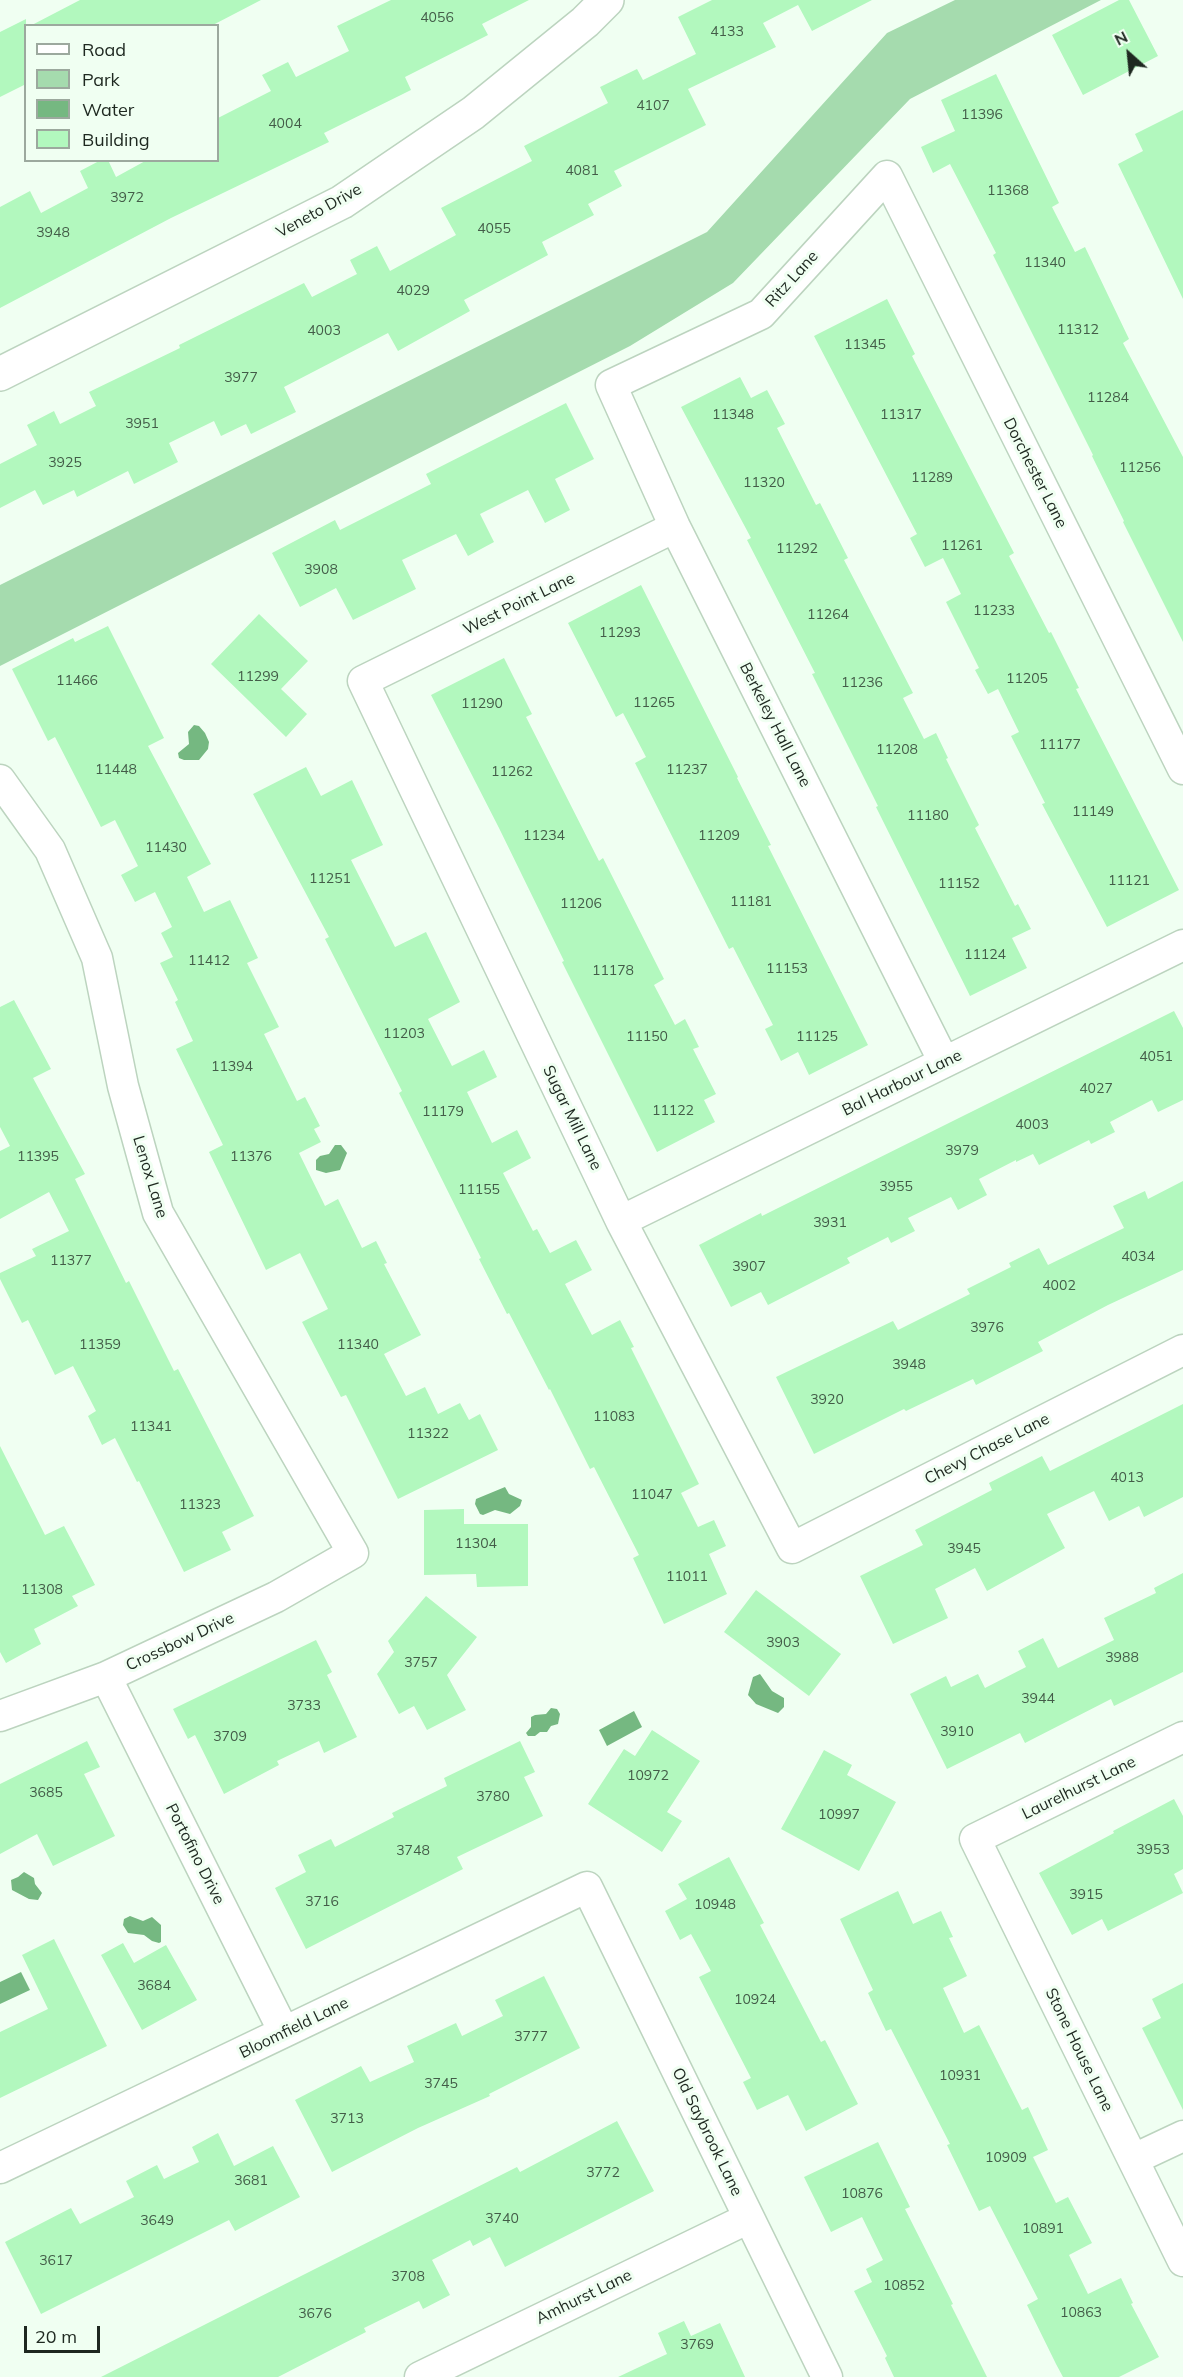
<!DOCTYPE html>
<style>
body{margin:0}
#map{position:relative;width:1183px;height:2377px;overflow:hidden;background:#f0fff2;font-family:Mulish,sans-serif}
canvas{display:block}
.legend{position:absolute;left:24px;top:24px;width:195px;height:138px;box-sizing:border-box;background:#f0fff2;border:2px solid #9ca99e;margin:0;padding:8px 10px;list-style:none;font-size:18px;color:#1e2820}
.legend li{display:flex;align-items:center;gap:12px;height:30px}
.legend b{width:30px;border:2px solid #9ca99e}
.north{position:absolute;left:1099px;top:24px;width:60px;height:60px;-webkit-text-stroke:4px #f0fff2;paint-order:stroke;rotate:333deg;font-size:16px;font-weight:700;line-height:24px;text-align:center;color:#1e2820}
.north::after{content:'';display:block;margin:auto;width:21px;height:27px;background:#1e2820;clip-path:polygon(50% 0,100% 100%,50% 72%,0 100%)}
.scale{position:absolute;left:24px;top:2326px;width:76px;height:27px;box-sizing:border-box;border:3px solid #1e2820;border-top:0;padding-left:8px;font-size:18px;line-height:21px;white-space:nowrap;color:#1e2820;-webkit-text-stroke:4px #f0fff2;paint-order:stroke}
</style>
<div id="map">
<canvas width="1183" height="2377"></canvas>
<ul class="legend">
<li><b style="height:8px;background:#fff"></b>Road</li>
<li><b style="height:16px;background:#a5dbae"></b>Park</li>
<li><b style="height:16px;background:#75b881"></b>Water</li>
<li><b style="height:16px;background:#b2f8be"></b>Building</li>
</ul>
<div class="north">N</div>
<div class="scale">20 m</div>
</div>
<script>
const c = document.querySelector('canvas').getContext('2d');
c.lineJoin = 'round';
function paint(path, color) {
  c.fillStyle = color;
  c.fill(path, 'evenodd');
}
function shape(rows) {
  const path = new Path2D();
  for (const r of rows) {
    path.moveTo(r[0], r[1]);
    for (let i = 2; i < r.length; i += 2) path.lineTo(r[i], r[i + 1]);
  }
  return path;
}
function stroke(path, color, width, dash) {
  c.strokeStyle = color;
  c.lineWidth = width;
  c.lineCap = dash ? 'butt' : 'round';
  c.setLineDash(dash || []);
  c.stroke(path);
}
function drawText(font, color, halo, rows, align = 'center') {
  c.font = font + ' Mulish,sans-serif';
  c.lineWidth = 6;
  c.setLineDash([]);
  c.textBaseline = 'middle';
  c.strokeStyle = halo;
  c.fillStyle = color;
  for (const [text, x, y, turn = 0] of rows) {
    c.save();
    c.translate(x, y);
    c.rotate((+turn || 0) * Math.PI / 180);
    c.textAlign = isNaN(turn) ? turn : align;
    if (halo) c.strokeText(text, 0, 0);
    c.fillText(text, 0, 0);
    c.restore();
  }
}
const green = shape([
 [955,0,1101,0,910,99,733,283,630,346,0,666,0,585,707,232,887,33]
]);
const water = shape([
 [194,725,199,726,205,733,209,742,208,749,199,760,184,760,179,758,178,753,189,744,188,732],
 [335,1145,341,1145,347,1153,340,1170,326,1173,316,1170,316,1160,320,1156,329,1154],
 [505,1487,509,1494,522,1500,520,1506,510,1514,495,1510,483,1515,480,1514,475,1504,476,1499],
 [760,1674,772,1691,784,1698,784,1707,778,1713,756,1704,748,1695,753,1677],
 [551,1708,557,1709,560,1714,558,1724,551,1726,547,1732,540,1732,535,1736,528,1736,526,1733,531,1727,531,1717,535,1715,546,1714],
 [634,1711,642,1727,607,1746,599,1730],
 [24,1872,34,1878,35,1884,42,1893,38,1900,29,1899,12,1890,11,1880,18,1877],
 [130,1916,143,1921,152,1917,161,1925,161,1942,159,1943,152,1941,144,1935,128,1933,123,1925,124,1919],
 [21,1972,30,1990,0,2004,0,1982]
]);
const building = shape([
 [80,0,261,0,211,26,30,26],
 [391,0,529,0,482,24,488,35,405,77,411,90,324,133,329,142,171,218,0,308,0,207,30,191,41,213,88,188,80,171,101,160,108,160,116,177,147,160,218,160,218,118,271,91,262,75,288,62,296,77,349,51,337,26],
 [712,0,872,0,812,31,798,5,763,23,776,47,688,89,706,125,614,171,622,186,588,204,594,215,542,242,548,255,464,300,470,311,398,351,388,333,284,387,296,412,251,434,246,424,221,436,214,421,169,443,178,462,134,484,128,471,77,497,74,490,43,505,35,490,0,508,0,464,37,445,27,425,54,411,60,424,96,406,89,392,180,348,179,345,304,283,312,297,357,274,350,260,377,246,390,271,456,235,441,208,532,161,524,146,608,103,600,87,637,69,643,80,696,54,678,17],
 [1119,0,1129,0,1158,56,1083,95,1052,35],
 [26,19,26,84,0,97,0,32],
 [996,74,1059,203,1052,207,1075,252,1085,247,1129,339,1123,343,1183,457,1183,642,1123,522,1124,521,1092,456,1093,455,993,255,996,253,950,164,933,173,921,147,955,131,941,100],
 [1183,110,1183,299,1118,164,1143,151,1135,134],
 [887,299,915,354,912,356,1014,553,1009,556,1049,633,1051,632,1079,688,1076,689,1179,890,1107,927,1042,804,1045,803,1011,736,1019,732,998,689,988,694,975,670,979,668,946,602,961,594,943,558,925,567,910,538,917,534,814,336],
 [740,377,751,398,767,390,785,424,777,428,816,505,820,503,848,558,844,560,913,693,903,698,924,739,936,733,948,758,946,759,979,825,975,828,1015,906,1018,904,1031,929,1012,938,1027,968,970,996,876,807,878,806,812,674,815,673,747,540,751,538,681,407],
 [566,403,594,459,555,479,570,510,545,523,528,490,480,514,494,542,468,556,456,534,402,560,416,589,353,620,336,588,300,607,272,553,335,520,340,530,431,484,426,474],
 [641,585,738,777,737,778,771,845,768,846,868,1045,809,1075,798,1052,781,1061,765,1029,773,1025,733,947,729,949,635,763,646,757,623,713,616,717,568,623],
 [259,614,308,661,281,689,307,714,286,737,211,664],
 [108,626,164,738,148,746,211,864,187,877,204,912,230,900,258,958,247,963,279,1027,264,1034,297,1101,305,1097,320,1126,314,1129,321,1142,299,1153,325,1206,338,1199,362,1248,376,1241,387,1263,384,1264,421,1335,384,1354,406,1396,425,1387,438,1414,460,1403,469,1420,480,1414,498,1450,398,1499,346,1395,341,1397,302,1322,328,1309,300,1253,266,1270,209,1152,223,1145,176,1049,193,1041,175,1002,178,1000,160,963,173,957,161,933,172,927,155,892,135,902,121,875,138,866,115,820,101,827,55,737,48,741,12,669,73,638,75,642],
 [504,658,532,714,526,717,599,861,603,858,664,979,654,985,675,1025,685,1019,699,1047,693,1049,716,1094,704,1100,715,1122,657,1152,562,962,564,961,499,828,431,695],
 [306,767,321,796,352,780,383,845,351,860,395,947,426,932,460,1002,428,1019,452,1066,484,1050,497,1077,467,1092,492,1143,517,1130,531,1158,503,1173,533,1231,537,1229,550,1253,576,1240,592,1270,565,1284,592,1335,620,1320,634,1347,631,1348,699,1484,681,1493,698,1527,714,1520,726,1546,709,1554,727,1594,664,1624,633,1558,639,1555,594,1467,590,1469,550,1389,549,1390,509,1313,507,1314,479,1259,481,1258,399,1093,402,1091,325,939,329,937,253,794],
 [14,1000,51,1069,33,1078,85,1174,75,1179,126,1283,129,1281,174,1371,178,1369,254,1516,222,1532,231,1550,184,1572,139,1481,137,1482,115,1438,102,1445,88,1416,96,1411,73,1366,55,1375,28,1320,22,1323,0,1279,0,1273,36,1256,32,1249,69,1231,49,1192,0,1219,0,1151,10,1146,0,1127,0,1007],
 [1174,1011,1183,1028,1183,1100,1158,1112,1152,1100,1110,1122,1115,1132,1091,1144,1089,1140,1039,1165,1033,1154,1016,1162,1016,1160,979,1179,987,1195,958,1210,951,1197,908,1218,915,1231,891,1243,888,1237,847,1258,850,1263,768,1305,761,1292,731,1307,699,1245,761,1213,762,1216],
 [1183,1181,1183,1270,1108,1305,1038,1342,1043,1351,976,1385,973,1379,906,1411,904,1409,814,1454,776,1377,893,1321,898,1330,970,1294,967,1289,1011,1267,1009,1263,1039,1248,1048,1265,1124,1228,1113,1206,1145,1191,1148,1199],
 [1183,1404,1183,1497,1144,1517,1139,1506,1109,1521,1094,1491,1047,1514,1065,1548,987,1591,975,1568,935,1589,948,1618,893,1644,860,1576,923,1545,915,1530,992,1490,989,1483,1042,1456,1050,1471],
 [0,1446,45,1535,64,1526,95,1585,72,1596,78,1606,34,1629,41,1644,6,1663,0,1652],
 [464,1509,464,1524,528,1524,528,1586,477,1587,476,1574,424,1575,424,1510],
 [1183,1573,1183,1672,1114,1706,1111,1699,1025,1743,1020,1733,947,1769,910,1694,946,1676,951,1687,978,1674,985,1688,1026,1667,1018,1651,1043,1638,1058,1668,1114,1640,1104,1618,1156,1593,1154,1588],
 [756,1590,841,1654,809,1696,724,1632],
 [426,1596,477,1637,447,1675,466,1710,427,1730,414,1706,399,1714,377,1674,394,1652,388,1641],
 [316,1640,332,1672,327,1675,357,1737,324,1753,319,1741,277,1761,279,1765,224,1794,195,1735,188,1739,173,1709],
 [652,1730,700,1761,667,1812,682,1821,662,1852,588,1804,624,1749,635,1756],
 [87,1741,100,1767,84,1774,115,1836,53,1866,37,1834,0,1854,0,1784],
 [520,1741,535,1772,524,1777,543,1816,457,1857,463,1869,306,1949,275,1888,306,1872,298,1855,331,1839,335,1847,394,1817,392,1813,447,1786,444,1778],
 [824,1750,852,1765,847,1775,896,1802,859,1871,781,1829],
 [1174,1799,1183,1816,1183,1869,1174,1874,1183,1893,1108,1931,1102,1919,1072,1935,1039,1873,1114,1833,1113,1831],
 [729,1857,764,1923,760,1925,821,2042,825,2040,858,2104,806,2131,788,2095,757,2110,743,2082,751,2078,699,1977,711,1971,691,1934,680,1940,665,1911,687,1899,678,1884],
 [898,1891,913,1924,941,1911,953,1937,949,1938,967,1976,943,1988,964,2033,979,2025,1022,2110,1028,2107,1048,2150,1033,2157,1056,2203,1068,2197,1092,2243,1069,2255,1088,2294,1121,2278,1133,2303,1131,2304,1159,2357,1119,2377,1063,2377,1056,2364,1027,2305,1038,2299,990,2206,979,2211,947,2145,950,2144,891,2029,886,2031,868,1993,873,1990,840,1919],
 [54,1939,107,2046,0,2098,0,2032,48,2009,22,1955],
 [123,1943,134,1963,166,1945,197,2000,142,2030,101,1955],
 [544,1976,580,2048,489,2094,490,2096,418,2128,332,2172,295,2100,361,2066,370,2082,414,2062,407,2046,456,2023,462,2036,503,2016,495,2000],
 [1183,1983,1183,2110,1142,2028,1161,2018,1152,1999],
 [617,2121,654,2191,505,2267,490,2237,473,2246,470,2240,432,2260,450,2295,423,2309,419,2301,364,2328,366,2332,278,2377,101,2377,517,2167,520,2172],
 [218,2133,234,2166,273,2146,300,2197,235,2231,229,2220,41,2314,5,2242,71,2208,80,2224,134,2197,126,2181,157,2165,164,2179,199,2162,192,2147],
 [878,2142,910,2207,905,2209,953,2304,951,2305,987,2377,894,2377,885,2358,887,2356,854,2291,872,2282,866,2269,883,2260,862,2217,831,2232,804,2177],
 [684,2321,691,2336,720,2323,745,2377,618,2377,667,2354,658,2333]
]);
const street = shape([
 [675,527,363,681,621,1221,792,1548,1183,1350],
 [0,780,50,850,97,958,123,1086,158,1213,353,1553,276,1597,106,1677,0,1716],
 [944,1062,675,527,611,385,761,314,887,176,1183,769],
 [621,1221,1183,945],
 [106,1677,284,2032],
 [1183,1737,975,1839,1183,2261],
 [1134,2159,1183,2136],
 [0,2168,587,1887,827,2377],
 [420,2377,749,2218]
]);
const secondary = shape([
 [0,374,342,202,473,113,585,22,607,0]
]);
const numberNames = [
 ["4056",437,18],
 ["4133",727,32],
 ["4107",653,106],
 ["11396",982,115],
 ["4004",285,124],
 ["4081",582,171],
 ["11368",1008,191],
 ["3972",127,198],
 ["4055",494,229],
 ["3948",53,233],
 ["11340",1045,263],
 ["4029",413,291],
 ["11312",1078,330],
 ["4003",324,331],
 ["11345",865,345],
 ["3977",241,378],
 ["11284",1108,398],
 ["11348",733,415],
 ["11317",901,415],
 ["3951",142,424],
 ["3925",65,463],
 ["11256",1140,468],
 ["11289",932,478],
 ["11320",764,483],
 ["11261",962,546],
 ["11292",797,549],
 ["3908",321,570],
 ["11233",994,611],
 ["11264",828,615],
 ["11293",620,633],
 ["11299",258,677],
 ["11205",1027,679],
 ["11466",77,681],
 ["11236",862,683],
 ["11265",654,703],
 ["11290",482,704],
 ["11177",1060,745],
 ["11208",897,750],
 ["11448",116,770],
 ["11237",687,770],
 ["11262",512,772],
 ["11149",1093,812],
 ["11180",928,816],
 ["11234",544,836],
 ["11209",719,836],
 ["11430",166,848],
 ["11251",330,879],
 ["11121",1129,881],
 ["11152",959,884],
 ["11181",751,902],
 ["11206",581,904],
 ["11124",985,955],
 ["11412",209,961],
 ["11153",787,969],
 ["11178",613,971],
 ["11203",404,1034],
 ["11150",647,1037],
 ["11125",817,1037],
 ["4051",1156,1057],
 ["11394",232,1067],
 ["4027",1096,1089],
 ["11122",673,1111],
 ["11179",443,1112],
 ["4003",1032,1125],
 ["3979",962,1151],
 ["11395",38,1157],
 ["11376",251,1157],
 ["3955",896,1187],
 ["11155",479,1190],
 ["3931",830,1223],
 ["4034",1138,1257],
 ["11377",71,1261],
 ["3907",749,1267],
 ["4002",1059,1286],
 ["3976",987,1328],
 ["11359",100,1345],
 ["11340",358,1345],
 ["3948",909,1365],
 ["3920",827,1400],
 ["11083",614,1417],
 ["11341",151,1427],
 ["11322",428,1434],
 ["4013",1127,1478],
 ["11047",652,1495],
 ["11323",200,1505],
 ["11304",476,1544],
 ["3945",964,1549],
 ["11011",687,1577],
 ["11308",42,1590],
 ["3903",783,1643],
 ["3988",1122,1658],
 ["3757",421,1663],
 ["3944",1038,1699],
 ["3733",304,1706],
 ["3910",957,1732],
 ["3709",230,1737],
 ["10972",648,1776],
 ["3685",46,1793],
 ["3780",493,1797],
 ["10997",839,1815],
 ["3953",1153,1850],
 ["3748",413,1851],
 ["3915",1086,1895],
 ["3716",322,1902],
 ["10948",715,1905],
 ["3684",154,1986],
 ["10924",755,2000],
 ["3777",531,2037],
 ["10931",960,2076],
 ["3745",441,2084],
 ["3713",347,2119],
 ["10909",1006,2158],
 ["3772",603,2173],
 ["3681",251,2181],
 ["10876",862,2194],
 ["3740",502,2219],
 ["3649",157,2221],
 ["10891",1043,2229],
 ["3617",56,2261],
 ["3708",408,2277],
 ["10852",904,2286],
 ["10863",1081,2313],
 ["3676",315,2314],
 ["3769",697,2345]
];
const streetNames = [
 ["Veneto Drive",319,211,-29],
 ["Ritz Lane",792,279,-48],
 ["Dorchester Lane",1035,473,63],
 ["West Point Lane",519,604,-26],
 ["Berkeley Hall Lane",775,725,63],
 ["Bal Harbour Lane",902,1083,-26],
 ["Sugar Mill Lane",572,1118,64],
 ["Lenox Lane",150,1177,73],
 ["Chevy Chase Lane",987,1449,-27],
 ["Crossbow Drive",180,1642,-25],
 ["Laurelhurst Lane",1079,1788,-26],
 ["Portofino Drive",195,1854,63],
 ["Bloomfield Lane",294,2028,-26],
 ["Stone House Lane",1079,2050,64],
 ["Old Saybrook Lane",707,2132,64],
 ["Amhurst Lane",584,2297,-26]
];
paint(green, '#a5dbae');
paint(water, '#75b881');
paint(building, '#b2f8be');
stroke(street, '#bcd4bf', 33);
stroke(secondary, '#bcd4bf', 36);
stroke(street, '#fff', 30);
stroke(secondary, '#fff', 33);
drawText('14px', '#435c48', null, numberNames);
drawText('16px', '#1e2820', '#f0fff2', streetNames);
</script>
